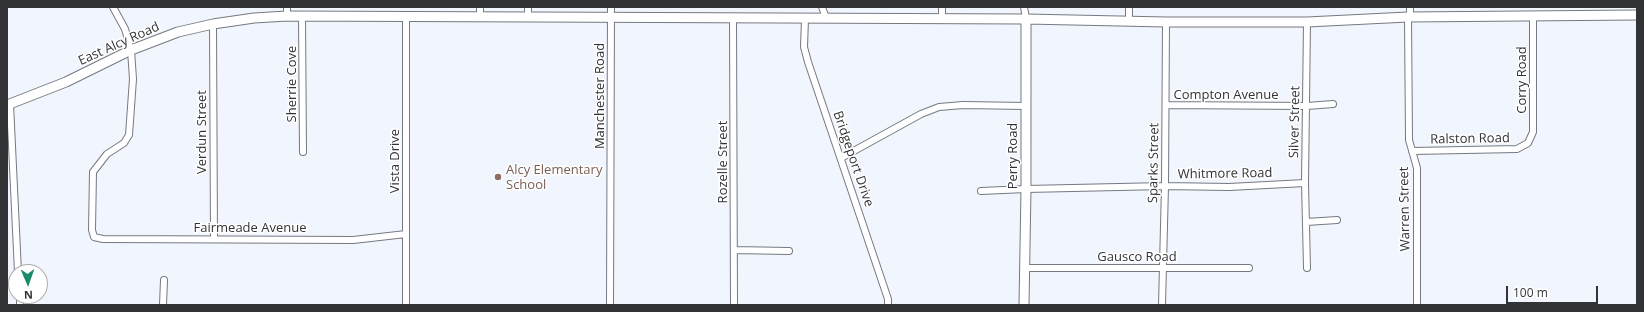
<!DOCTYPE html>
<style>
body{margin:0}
#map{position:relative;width:1644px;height:312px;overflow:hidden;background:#f1f5fd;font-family:"Open Sans",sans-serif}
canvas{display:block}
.frame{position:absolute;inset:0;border:8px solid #323336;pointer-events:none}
.north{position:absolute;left:8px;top:264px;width:40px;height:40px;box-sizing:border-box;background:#fff;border:1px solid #adadaf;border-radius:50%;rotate:178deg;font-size:11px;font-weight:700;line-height:16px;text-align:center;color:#323336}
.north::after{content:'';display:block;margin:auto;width:14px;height:18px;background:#1a8c6c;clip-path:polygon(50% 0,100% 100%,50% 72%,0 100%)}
.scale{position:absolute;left:1506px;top:286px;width:92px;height:18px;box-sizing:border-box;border:2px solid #323336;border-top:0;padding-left:5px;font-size:12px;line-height:14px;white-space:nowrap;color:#323336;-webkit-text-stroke:3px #fff;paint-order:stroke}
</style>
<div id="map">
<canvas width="1644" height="312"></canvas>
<div class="frame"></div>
<div class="north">N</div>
<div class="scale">100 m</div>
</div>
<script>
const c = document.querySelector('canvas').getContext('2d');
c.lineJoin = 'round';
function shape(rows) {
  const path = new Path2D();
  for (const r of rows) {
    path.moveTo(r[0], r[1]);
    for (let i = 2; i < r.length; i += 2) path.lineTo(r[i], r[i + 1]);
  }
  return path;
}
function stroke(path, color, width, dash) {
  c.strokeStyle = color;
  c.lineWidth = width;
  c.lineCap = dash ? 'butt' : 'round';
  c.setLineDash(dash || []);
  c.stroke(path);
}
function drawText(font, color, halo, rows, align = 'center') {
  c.font = font + ' "Open Sans",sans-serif';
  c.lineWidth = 3;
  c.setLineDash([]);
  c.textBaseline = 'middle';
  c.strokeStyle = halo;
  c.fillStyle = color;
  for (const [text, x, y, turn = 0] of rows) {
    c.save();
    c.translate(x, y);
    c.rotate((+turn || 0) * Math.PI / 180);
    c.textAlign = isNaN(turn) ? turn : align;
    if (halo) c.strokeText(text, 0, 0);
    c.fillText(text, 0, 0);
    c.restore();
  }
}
const street = shape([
 [113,7,125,29,131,50,133,79,129,135,124,143,107,154,93,172,92,230,94,237,103,239,353,240,406,234],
 [480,7,480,17],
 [822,7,826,18],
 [942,7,942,19],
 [1024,7,1026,19],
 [287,16,287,7],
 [302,16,303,152],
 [406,17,406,305],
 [528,17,528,7],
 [1408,17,1409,140,1417,168,1417,305],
 [1410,17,1410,7],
 [733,19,734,305],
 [805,19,804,47,808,62,888,299,888,305],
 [1129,21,1129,7],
 [1307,22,1305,183,1307,268],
 [213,24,214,239],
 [10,104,18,272],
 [1166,105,1307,106,1333,104],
 [1412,151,1517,149,1528,143,1533,132,1533,16],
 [841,158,921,114,939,107,963,105,1026,106],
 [981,191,1026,189,1165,186,1229,187,1305,183],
 [1306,222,1337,220],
 [734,250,789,251],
 [1024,268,1249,268],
 [20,296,20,305],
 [163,305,164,280],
 [610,305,611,7],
 [1162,305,1165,186,1166,22]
]);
const secondary = shape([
 [7,105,66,82,131,50,178,32,213,24,254,18,287,16,1026,19,1166,22,1307,22,1408,17,1637,15],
 [1024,305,1026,189,1026,19]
]);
const markers = [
 [498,177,4,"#8d6e63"]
];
const streetNames = [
 ["East Alcy Road",119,44,-24],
 ["Corry Road",1522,80,-90],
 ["Sherrie Cove",292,84,-90],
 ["Compton Avenue",1226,95],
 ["Manchester Road",600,96,-90],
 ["Silver Street",1295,122,-89],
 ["Verdun Street",202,132,-90],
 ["Ralston Road",1470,139,-1],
 ["Perry Road",1013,156,-90],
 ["Bridgeport Drive",853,159,71],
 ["Vista Drive",395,161,-90],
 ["Rozelle Street",723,162,-90],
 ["Sparks Street",1154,163,-89],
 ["Whitmore Road",1225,174,-1],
 ["Warren Street",1405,209,-91],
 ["Fairmeade Avenue",250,228],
 ["Gausco Road",1137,257]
];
const educationNames = [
 ["Alcy Elementary",506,170],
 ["School",506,185]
];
stroke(street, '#757980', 8);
stroke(secondary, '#757980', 11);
stroke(street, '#fff', 6);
stroke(secondary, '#fff', 9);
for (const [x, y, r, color] of markers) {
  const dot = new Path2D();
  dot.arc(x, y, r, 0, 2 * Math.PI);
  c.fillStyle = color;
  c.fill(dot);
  stroke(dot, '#fff', 1.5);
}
drawText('13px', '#323336', '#fff', streetNames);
drawText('13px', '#785e54', '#fff', educationNames, 'left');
</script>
